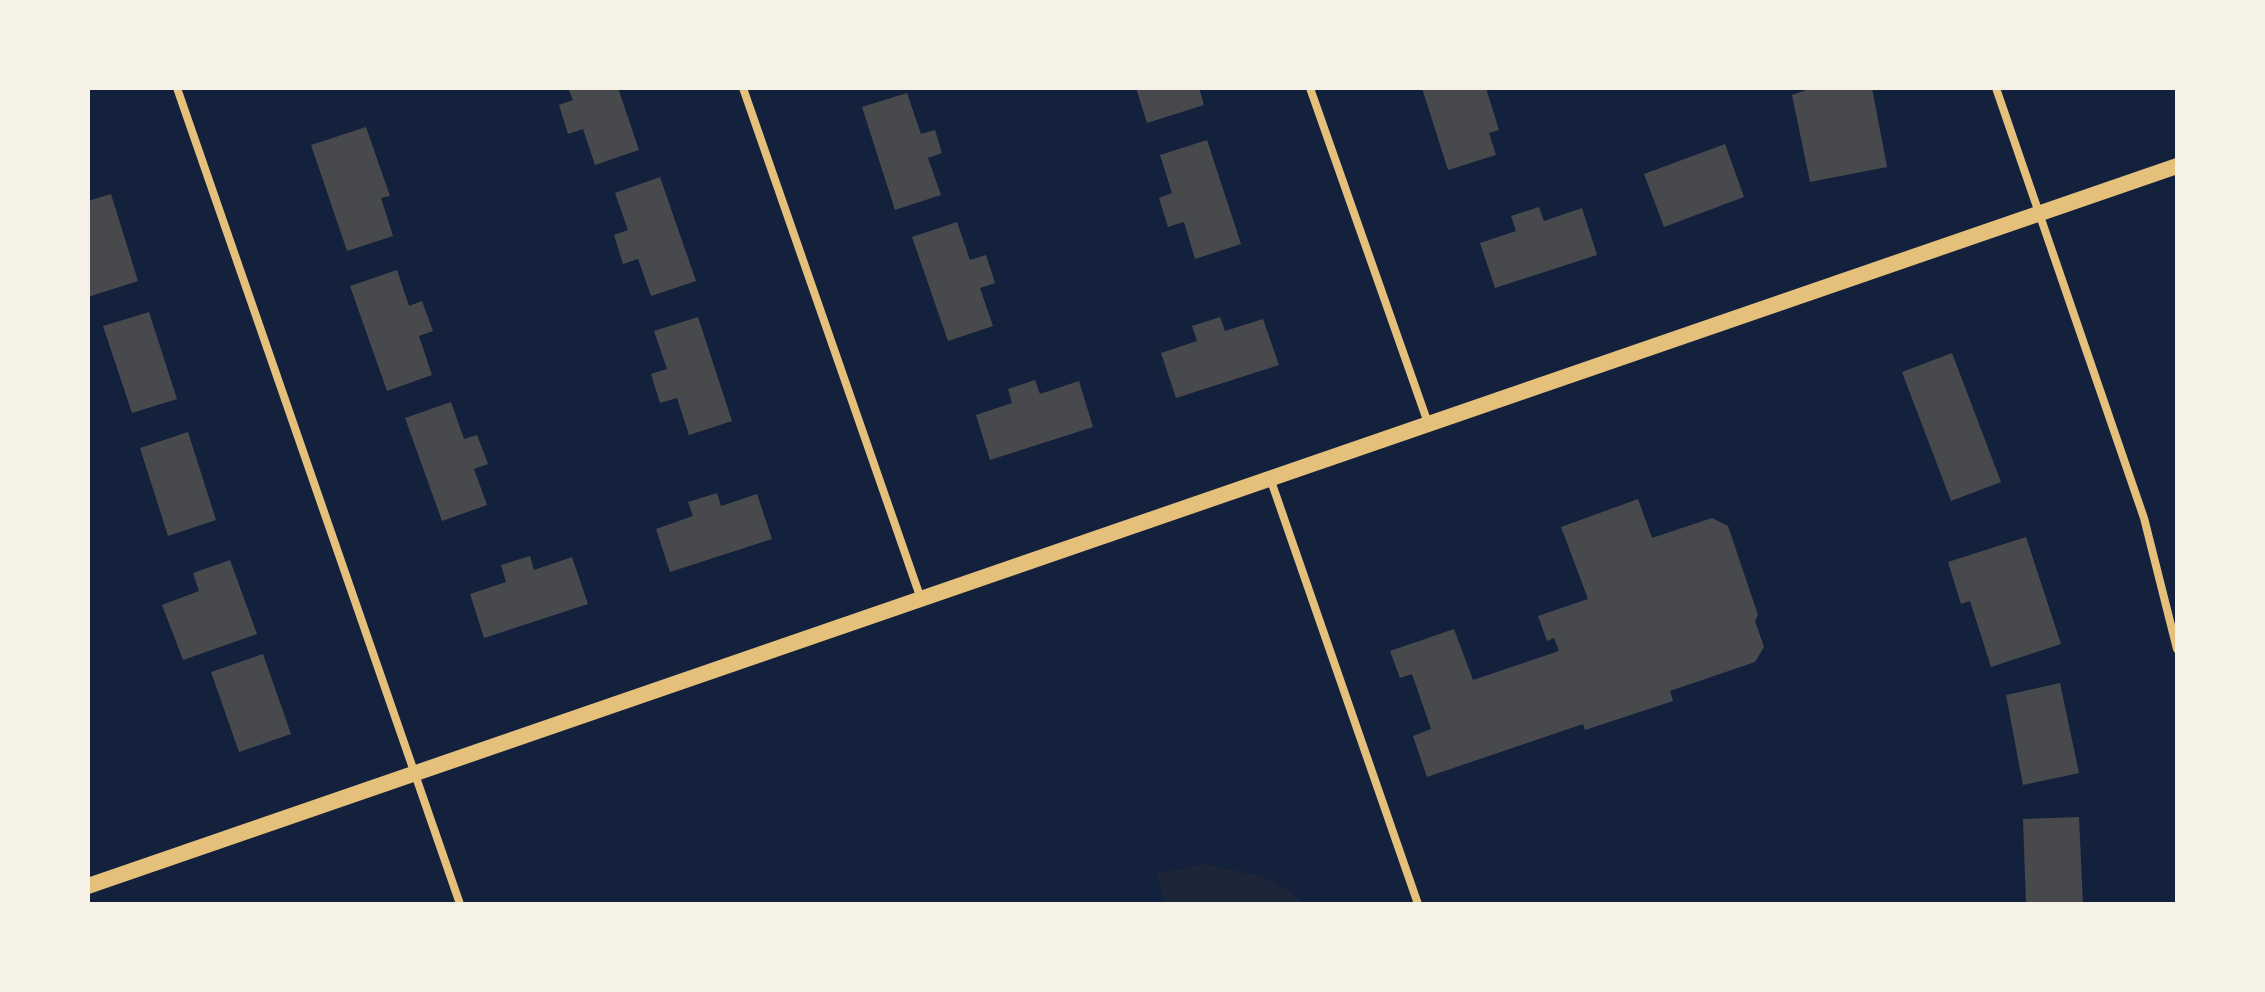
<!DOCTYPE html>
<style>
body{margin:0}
#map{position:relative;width:2265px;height:992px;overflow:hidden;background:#14213d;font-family:Helvetica,sans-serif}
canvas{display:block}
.frame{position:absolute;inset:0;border:90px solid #f6f1e7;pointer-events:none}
</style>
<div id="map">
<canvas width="2265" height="992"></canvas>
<div class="frame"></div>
</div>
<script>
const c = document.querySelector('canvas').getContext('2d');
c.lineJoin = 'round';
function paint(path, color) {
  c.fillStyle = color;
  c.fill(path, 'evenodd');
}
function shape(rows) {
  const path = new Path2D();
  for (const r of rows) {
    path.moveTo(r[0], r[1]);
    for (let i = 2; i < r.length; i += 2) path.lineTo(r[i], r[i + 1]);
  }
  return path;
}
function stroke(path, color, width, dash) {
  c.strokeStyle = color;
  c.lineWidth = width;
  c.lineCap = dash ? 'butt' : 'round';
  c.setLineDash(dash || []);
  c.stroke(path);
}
const green = shape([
 [1205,864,1263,877,1287,889,1304,904,1165,904,1157,874]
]);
const building = shape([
 [568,88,618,88,639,150,595,165,583,129,568,134,559,105,573,100],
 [1136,88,1199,88,1204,105,1147,123],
 [1422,88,1486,88,1499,130,1489,133,1496,155,1448,170],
 [1812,88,1872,88,1887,167,1810,182,1792,95],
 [907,93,921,134,935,130,942,153,928,158,941,195,895,210,862,107],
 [366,127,390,196,381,198,393,236,347,251,311,145],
 [1207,140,1241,244,1195,259,1184,222,1168,227,1159,198,1172,193,1160,155],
 [1725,144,1744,197,1664,227,1644,174],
 [660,177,696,281,651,296,638,259,623,264,614,235,628,230,615,193],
 [111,194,138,281,88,297,88,201],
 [1539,207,1544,221,1582,208,1597,255,1495,288,1480,243,1516,231,1511,216],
 [957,222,970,260,986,255,995,283,980,288,993,326,948,341,912,237],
 [397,270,409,306,422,301,433,331,419,336,432,375,387,391,350,286],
 [149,312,177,399,132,413,103,326],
 [698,317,732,421,689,435,677,398,660,403,651,374,667,369,654,331],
 [1220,317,1225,331,1263,319,1279,365,1176,398,1161,353,1197,341,1192,326],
 [1952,353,2001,482,1951,501,1902,372],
 [1035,380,1040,394,1079,381,1093,427,990,460,976,415,1012,403,1008,389],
 [451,402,464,439,477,435,488,464,474,469,487,505,442,521,405,418],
 [188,432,216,520,168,536,140,448],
 [717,493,721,506,757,494,772,539,670,572,656,529,693,516,688,502],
 [1638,499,1652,538,1712,518,1728,526,1758,615,1755,621,1764,647,1755,662,1670,691,1673,701,1585,730,1583,724,1427,777,1413,736,1431,729,1412,674,1400,678,1390,651,1454,629,1473,680,1559,651,1554,638,1547,641,1538,616,1588,599,1561,527],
 [2026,537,2061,644,1991,667,1970,601,1961,604,1948,562],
 [530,556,534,570,572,557,588,604,484,638,470,594,506,582,501,565],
 [230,560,257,634,183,660,162,605,199,591,193,573],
 [263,654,291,734,239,752,211,672],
 [2060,683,2079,773,2023,785,2006,695],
 [2079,817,2083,904,2026,904,2023,819]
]);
const minor = shape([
 [177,88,460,904],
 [743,88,921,599],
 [1310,88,1428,423],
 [1996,88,2144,518,2177,649],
 [1270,478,1418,904]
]);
const secondary = shape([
 [88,886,2177,166]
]);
paint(green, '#1d2539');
paint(building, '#48494c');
stroke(minor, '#e5c07b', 8);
stroke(secondary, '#e5c07b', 16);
</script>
